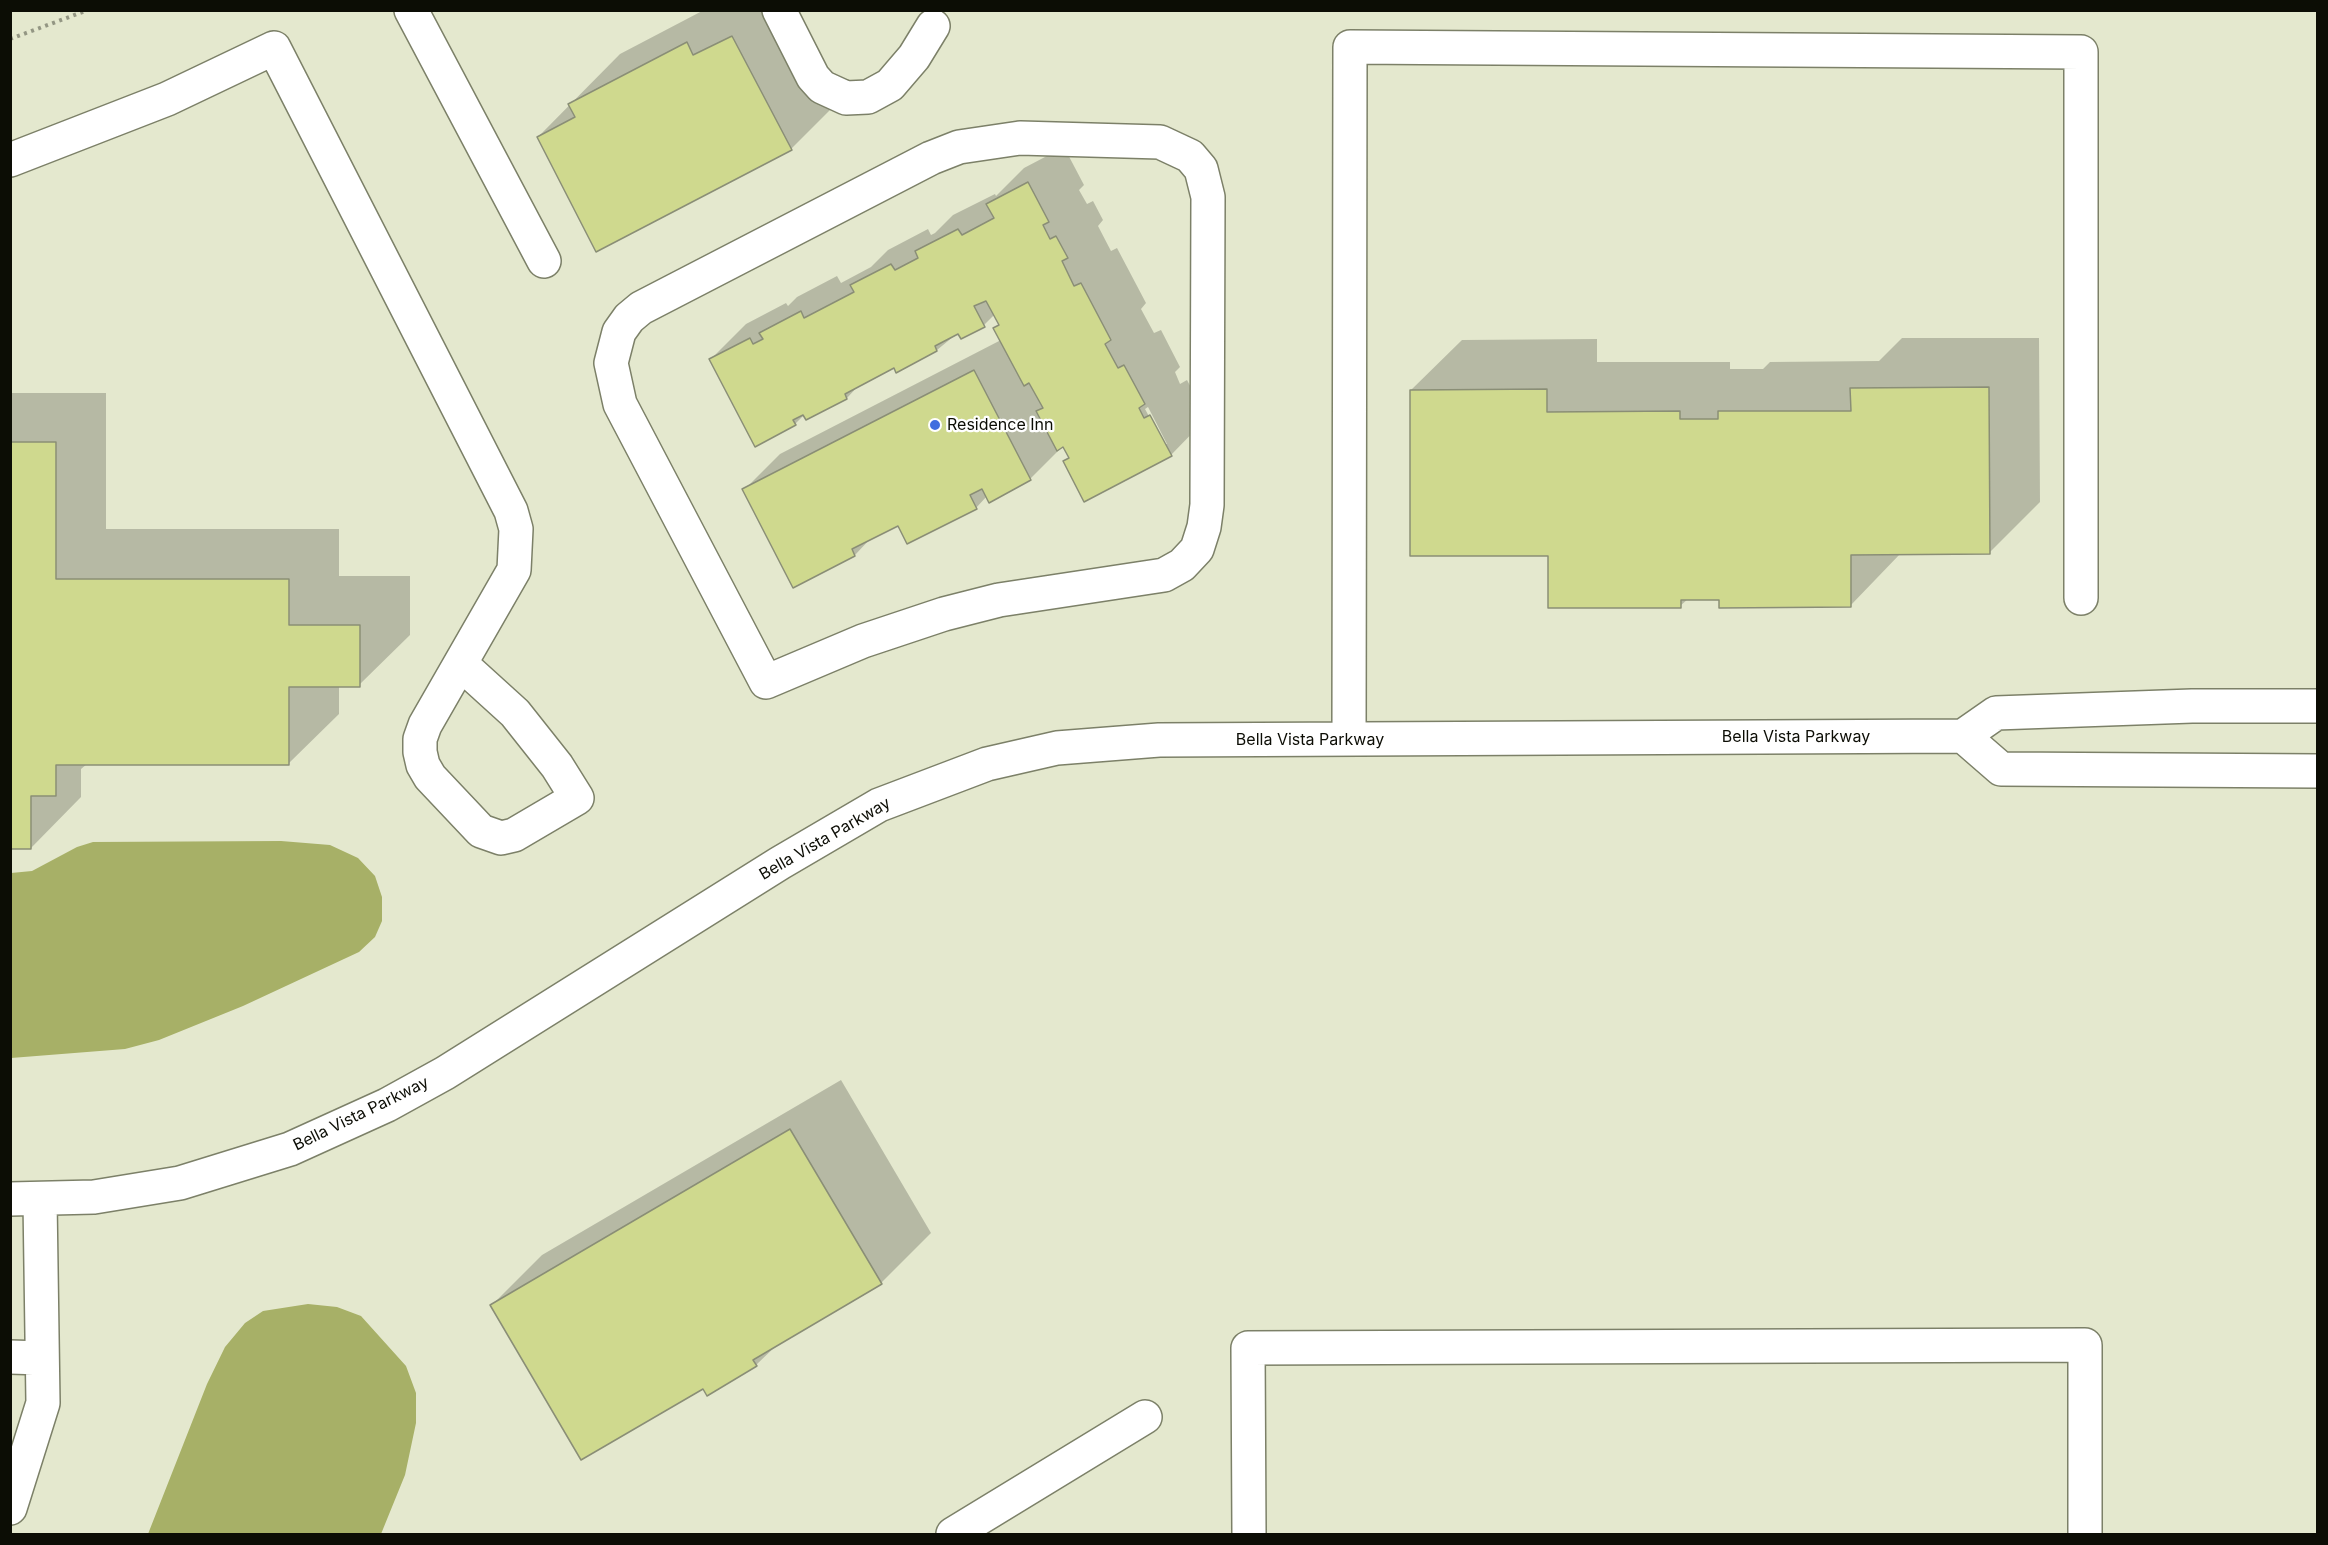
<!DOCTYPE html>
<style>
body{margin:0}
#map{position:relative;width:2328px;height:1545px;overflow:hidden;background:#e4e8ce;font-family:Inter,sans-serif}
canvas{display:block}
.frame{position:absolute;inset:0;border:12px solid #0c0d05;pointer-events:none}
</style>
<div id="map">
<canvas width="2328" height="1545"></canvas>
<div class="frame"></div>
</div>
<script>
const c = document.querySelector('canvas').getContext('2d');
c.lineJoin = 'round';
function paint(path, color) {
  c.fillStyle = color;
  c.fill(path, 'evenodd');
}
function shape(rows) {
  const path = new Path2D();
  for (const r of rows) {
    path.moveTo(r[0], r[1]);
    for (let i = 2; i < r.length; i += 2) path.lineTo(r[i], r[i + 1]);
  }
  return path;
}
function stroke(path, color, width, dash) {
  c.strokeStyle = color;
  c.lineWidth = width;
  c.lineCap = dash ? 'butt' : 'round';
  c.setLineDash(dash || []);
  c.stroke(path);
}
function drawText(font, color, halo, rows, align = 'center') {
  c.font = font + ' Inter,sans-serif';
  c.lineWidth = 4.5;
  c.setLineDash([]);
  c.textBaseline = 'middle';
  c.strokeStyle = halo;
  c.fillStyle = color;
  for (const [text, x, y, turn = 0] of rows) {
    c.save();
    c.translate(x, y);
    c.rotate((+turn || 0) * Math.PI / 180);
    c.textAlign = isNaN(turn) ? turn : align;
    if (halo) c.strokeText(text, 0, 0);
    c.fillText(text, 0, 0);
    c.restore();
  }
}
const water = shape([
 [281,841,330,845,358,858,375,876,382,897,382,921,375,937,359,952,243,1006,159,1040,125,1049,11,1058,11,873,32,871,77,847,93,842],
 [308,1304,337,1307,361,1316,406,1366,416,1393,416,1423,405,1475,381,1534,148,1534,207,1384,225,1347,245,1323,263,1311]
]);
const shadow = shape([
 [704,10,795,10,841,99,791,149,538,137,620,54],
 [1064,147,1084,185,1079,190,1087,204,1093,201,1103,220,1098,226,1111,251,1117,248,1146,303,1141,309,1154,333,1161,330,1180,367,1175,372,1180,384,1187,380,1207,418,1171,455,1064,461,1070,456,1064,445,1030,479,987,496,976,508,898,524,871,538,855,555,794,586,744,490,780,454,1001,340,995,329,1000,324,995,314,984,325,959,332,937,350,895,366,860,384,847,398,806,418,804,415,795,424,710,360,746,324,786,303,788,306,797,297,837,276,841,283,871,267,888,250,928,229,931,235,935,233,953,215,995,194,996,196,1024,168],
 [1148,407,1167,444,1164,444,1145,409],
 [1902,338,2039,338,2040,502,1990,552,1901,553,1850,606,1688,599,1680,606,1549,554,1411,390,1462,340,1597,339,1597,362,1730,362,1730,369,1763,369,1770,362,1879,361],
 [10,393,106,393,106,529,339,529,339,576,410,576,410,635,359,685,339,685,339,714,288,764,87,764,81,769,81,797,31,848,10,848],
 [841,1080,931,1233,881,1283,779,1343,756,1365,703,1387,492,1305,542,1255]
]);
const building = shape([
 [732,36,792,150,596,252,537,137,575,117,568,104,687,42,693,55,732,36],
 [1028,182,1049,222,1043,225,1050,239,1056,236,1068,258,1062,261,1074,286,1081,283,1111,340,1105,344,1118,368,1124,365,1145,404,1139,408,1144,418,1150,415,1172,456,1084,502,1063,461,1069,458,1063,447,1057,451,1036,411,1043,408,1029,383,1024,386,993,328,999,325,986,301,974,306,985,327,961,339,958,334,935,346,937,351,896,373,894,368,845,394,847,399,806,420,803,415,793,420,796,425,755,447,709,359,750,338,753,344,763,339,759,333,801,311,804,318,854,292,850,285,891,264,895,270,918,258,915,251,958,229,962,235,994,218,986,204,1028,182],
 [974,370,1031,480,989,503,982,489,970,495,977,509,907,544,898,526,852,549,855,556,793,588,742,489,974,370],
 [1989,387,1990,554,1851,555,1851,607,1719,608,1719,600,1681,600,1681,608,1548,608,1548,556,1410,556,1410,390,1547,389,1547,412,1680,411,1680,419,1718,419,1718,411,1851,411,1850,388,1989,387],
 [10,442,56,442,56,579,289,579,289,625,360,625,360,687,289,687,289,765,56,765,56,796,31,796,31,849,10,849,10,442],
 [790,1129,882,1284,753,1360,757,1366,707,1396,703,1389,581,1460,490,1305,790,1129]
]);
const path = shape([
 [10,39,88,10]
]);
const minor = shape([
 [411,10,544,261],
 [779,10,813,77,822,87,846,98,868,97,890,85,914,57,933,26],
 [1020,138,1160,142,1190,156,1201,169,1208,197,1207,505,1204,527,1197,549,1182,565,1164,575,999,600,944,614,863,641,766,682,620,404,611,363,619,332,629,318,641,308,931,158,959,147,1020,138],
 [10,160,167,99,274,48,511,511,516,529,514,570,425,725,420,739,420,752,423,765,430,777,481,831,501,838,514,835,577,798,557,766,515,713,461,664],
 [1963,736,2001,769,2318,771],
 [1349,739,1350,47,2081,52,2081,598],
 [10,1199,94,1197,180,1183,290,1149,387,1105,445,1073,780,863,879,805,987,764,1057,748,1159,740,1963,736,1996,713,2192,706,2318,706],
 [10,1357,42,1358],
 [10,1508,43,1403,40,1200],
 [953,1534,1145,1417],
 [1249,1534,1248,1348,2085,1345,2085,1534]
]);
const markers = [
 [935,425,6,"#406edf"]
];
const poiNames = [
 ["Residence Inn",947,425]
];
const streetNames = [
 ["Bella Vista Parkway",1796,737],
 ["Bella Vista Parkway",1310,740],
 ["Bella Vista Parkway",825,839,-30],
 ["Bella Vista Parkway",361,1114,-26]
];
paint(water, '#a7b067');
paint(shadow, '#0003');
paint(building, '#cfd98e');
stroke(building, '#8a8e76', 1.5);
stroke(minor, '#7c8068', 36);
stroke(path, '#939683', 4, [3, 4.5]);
stroke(minor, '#fff', 33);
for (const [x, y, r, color] of markers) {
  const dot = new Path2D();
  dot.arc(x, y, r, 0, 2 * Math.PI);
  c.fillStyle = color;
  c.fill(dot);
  stroke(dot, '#fff', 2);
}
drawText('16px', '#0c0d05', '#fff', poiNames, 'left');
drawText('16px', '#0c0d05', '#fff', streetNames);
</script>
